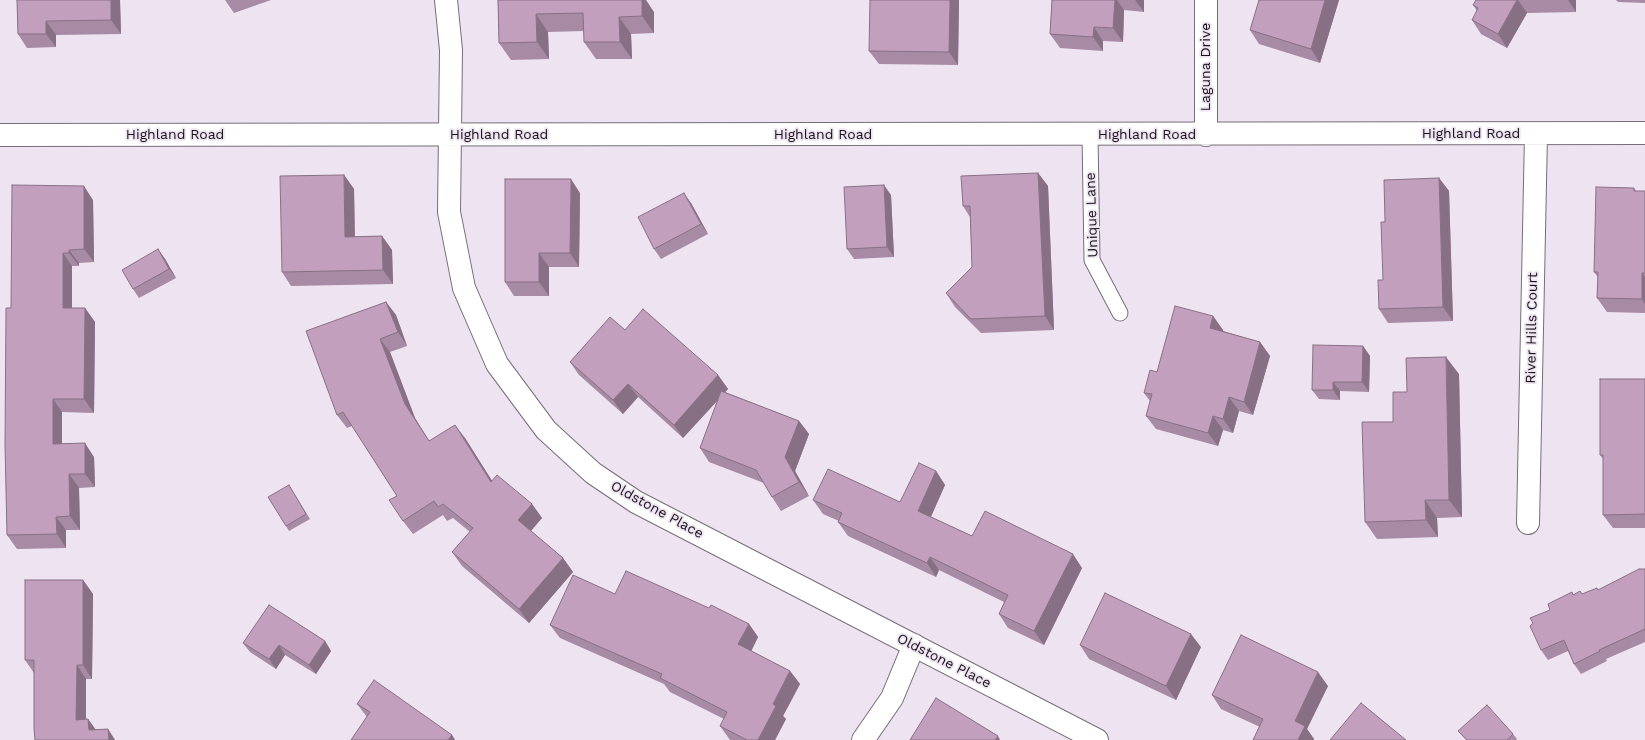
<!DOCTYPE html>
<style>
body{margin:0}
canvas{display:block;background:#eee3f1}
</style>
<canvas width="1645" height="740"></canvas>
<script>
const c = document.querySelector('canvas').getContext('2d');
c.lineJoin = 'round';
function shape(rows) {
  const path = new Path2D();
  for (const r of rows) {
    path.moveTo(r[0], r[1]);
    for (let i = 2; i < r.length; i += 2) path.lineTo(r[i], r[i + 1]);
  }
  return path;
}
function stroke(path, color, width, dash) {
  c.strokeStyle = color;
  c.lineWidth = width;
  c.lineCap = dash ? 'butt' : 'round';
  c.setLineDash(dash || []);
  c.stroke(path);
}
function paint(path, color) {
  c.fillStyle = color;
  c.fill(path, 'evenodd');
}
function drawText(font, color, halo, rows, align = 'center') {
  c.font = font + ' "Work Sans",sans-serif';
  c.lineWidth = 3.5;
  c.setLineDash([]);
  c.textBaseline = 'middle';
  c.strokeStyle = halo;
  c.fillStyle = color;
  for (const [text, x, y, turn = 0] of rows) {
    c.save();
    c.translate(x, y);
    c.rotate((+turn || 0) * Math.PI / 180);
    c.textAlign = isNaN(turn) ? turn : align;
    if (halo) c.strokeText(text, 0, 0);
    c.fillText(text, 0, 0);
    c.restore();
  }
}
const lane = shape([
 [1090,135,1092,260,1120,313]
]);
const street = shape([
 [446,0,451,50,449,212,464,288,497,364,546,430,593,473,636,502,1097,740],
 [1206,0,1206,135],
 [0,135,1645,133],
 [1528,523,1536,134],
 [863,740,892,698,914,645]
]);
const wall = shape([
 [17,0,120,0,121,34,56,35,56,47,27,48,18,34],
 [225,0,271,0,234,13],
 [498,0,654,12,654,33,631,34,632,59,596,59,584,42,584,31,548,32,549,59,511,60,499,43],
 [959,0,958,65,879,64,869,51],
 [1052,0,1144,0,1144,12,1124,10,1123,42,1103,41,1103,51,1060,48,1050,34],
 [1339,0,1320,63,1259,44,1250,30],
 [1476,0,1576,0,1576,12,1527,13,1507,48,1481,34,1472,20,1477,11,1473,5],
 [1616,0,1645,0,1645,3,1618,2],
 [1038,173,1048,186,1054,330,981,333,955,307,946,293,972,267,970,217,963,206],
 [344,175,354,189,355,237,382,236,392,250,393,284,291,286,282,272],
 [1439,178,1449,191,1453,321,1388,323,1379,309,1383,280],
 [1634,188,1636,191,1645,191,1645,313,1607,312,1597,298,1598,277,1594,272],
 [580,193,579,267,549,267,549,296,514,296,505,282],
 [891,195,894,257,854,259,847,249],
 [93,200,94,262,79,263,79,266,72,266,72,308,85,308,95,322,94,413,62,412,62,444,94,457,95,487,79,488,80,530,66,530,66,548,17,549,7,535,11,308],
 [691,203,708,234,661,259,654,249],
 [158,249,165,259,176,278,139,298,133,289],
 [386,302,396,315,407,346,390,352,415,418,429,441,465,438,492,481,532,504,542,518,531,531,563,558,573,572,529,623,462,566,452,552,470,532,453,518,447,521,443,515,413,534,403,521,397,496,352,426,347,428,337,415],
 [1213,316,1223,330,1223,331,1260,342,1270,356,1253,415,1239,411,1233,433,1223,430,1218,446,1156,429,1146,416,1150,401,1144,393,1157,372],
 [625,330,718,375,728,389,725,392,799,421,809,434,795,471,809,496,781,511,772,497,764,483,709,462,700,448,718,400,683,438,638,397,623,414,579,375,570,362],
 [1363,346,1370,356,1369,392,1340,391,1340,400,1319,399,1312,390],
 [1459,374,1462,517,1437,518,1438,537,1377,539,1365,522,1393,422,1407,392],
 [1645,379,1645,528,1613,528,1603,515,1603,459,1600,455],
 [936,471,945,485,931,517,972,536,1082,568,1044,645,1008,628,999,614,1004,602,939,570,936,577,848,536,838,522,839,521,823,514,813,500,900,502],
 [289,485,310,519,289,531,286,526],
 [1645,569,1645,642,1606,659,1607,661,1581,674,1574,664,1568,651,1548,660,1541,650,1550,610,1573,594,1582,594,1598,590],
 [83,580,93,594,92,679,86,679,86,719,88,719,96,730,108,729,115,740,35,740,34,673,25,660],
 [615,594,709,608,749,624,758,637,751,651,790,671,800,684,783,716,786,719,775,740,730,740,720,726,724,719,670,692,664,684,560,638,550,625],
 [325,641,331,651,316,674,285,655,276,669,250,652,243,643],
 [1080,645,1201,647,1176,700,1089,659],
 [1328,686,1307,729,1314,739,1314,740,1253,740,1260,727,1221,709,1212,695],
 [357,704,452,735,455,740,351,740,367,717],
 [1458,731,1513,734,1517,739,1516,740,1466,740]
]);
const shadedWall = shape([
 [111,0,120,0,121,34,111,20],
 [642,0,646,0,654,12,654,33,642,16],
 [950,0,959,0,958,65,949,52],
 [1115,0,1117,0,1124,10,1123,42,1113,28],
 [1135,0,1144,0,1144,12],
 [1325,0,1339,0,1320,63,1311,49],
 [1517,0,1518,0,1527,13,1507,48,1498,34],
 [1568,0,1576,0,1576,12],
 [536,14,548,32,549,59,537,42],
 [619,17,631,34,632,59,620,42],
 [46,21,56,35,56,47,46,34],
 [1094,27,1103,41,1103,51,1093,37],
 [1038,173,1048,186,1054,330,1045,316],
 [344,175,354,189,355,250,345,237],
 [1439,178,1449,191,1453,321,1443,307],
 [571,179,580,193,579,267,570,253],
 [884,185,891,195,894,257,887,247],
 [84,186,93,200,94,262,84,249],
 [684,193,691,203,708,234,701,224],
 [382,236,392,250,393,284,383,270],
 [158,249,165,259,176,278,169,269],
 [69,250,79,263,79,266,69,253],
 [63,253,72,266,72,322,63,308],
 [539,253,549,267,549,296,539,282],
 [1642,273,1645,277,1645,304,1642,299],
 [386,302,396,315,407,346,398,332],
 [85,308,95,322,94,413,84,399],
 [1213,316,1223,330,1220,341,1210,328],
 [380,339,390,352,415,418,438,455,429,441,405,404],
 [1260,342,1270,356,1253,415,1244,402],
 [1363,346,1370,356,1369,392,1362,382],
 [1446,357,1459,374,1462,517,1449,500],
 [718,375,728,389,683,438,674,425],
 [1333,382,1340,391,1340,400,1333,390],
 [628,384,638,397,623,414,613,400],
 [1229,397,1239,411,1233,433,1223,419],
 [53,399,62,412,62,458,53,444],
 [1213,416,1223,430,1218,446,1208,433],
 [799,421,809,434,795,471,809,496,799,482,785,457],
 [455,425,465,438,501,495,491,482],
 [85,443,94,457,95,487,85,474],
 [936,471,945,485,927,525,918,511],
 [69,474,79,488,80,530,70,516],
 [1425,500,1437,518,1438,537,1426,520],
 [532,504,542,518,528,534,518,520],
 [56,517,66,530,66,548,57,534],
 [1073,554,1082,568,1044,645,1034,631],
 [930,557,939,570,936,577,927,563],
 [563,558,573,572,529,623,519,609],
 [83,580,93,594,92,679,83,665],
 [749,624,758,637,748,658,738,644],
 [1191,634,1201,647,1176,700,1166,686],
 [325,641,331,651,316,674,309,665],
 [279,645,285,655,276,669,269,659],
 [77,665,86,679,86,733,76,720],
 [790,671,800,684,783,716,786,719,775,740,758,740,773,704],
 [1318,672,1328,686,1307,729,1314,739,1314,740,1298,740,1295,721],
 [88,719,98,733,89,730],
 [108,729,115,740,109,740],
 [452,735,455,740,448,740],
 [998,736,1000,740,995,740]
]);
const building = shape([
 [17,0,111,0,111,20,46,21,46,34,18,34,17,0],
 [498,0,642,0,642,16,619,17,620,42,584,42,583,13,536,14,537,42,499,43,498,0],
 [870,0,950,0,949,52,869,51,870,0],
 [1052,0,1115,0,1113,28,1094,27,1093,37,1050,34,1052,0],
 [1259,0,1325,0,1311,49,1250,30,1259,0],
 [1476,0,1517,0,1498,34,1472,20,1478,8,1473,5,1476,0],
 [1038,173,1045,316,971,319,946,293,972,267,970,206,963,206,961,176,1038,173],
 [344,175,345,237,382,236,383,270,282,272,280,176,344,175],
 [1439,178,1443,307,1379,309,1378,280,1383,280,1381,222,1385,222,1384,180,1439,178],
 [505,179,571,179,570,253,539,253,539,282,505,282,505,179],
 [12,185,84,186,84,249,69,250,69,253,63,253,63,308,85,308,84,399,53,399,53,444,85,443,85,474,69,474,70,516,56,517,57,534,7,535,5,445,6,308,11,308,12,185],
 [884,185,887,247,847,249,844,187,884,185],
 [1596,187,1634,188,1634,191,1645,191,1645,273,1642,273,1642,299,1597,298,1598,272,1594,272,1596,187],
 [684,193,701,224,654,249,638,217,684,193],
 [158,249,169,269,133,289,122,270,158,249],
 [386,302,398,332,380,339,405,404,429,441,455,425,491,482,497,475,532,504,518,520,563,558,519,609,452,552,473,528,443,504,438,507,434,501,403,521,389,500,397,496,343,412,337,415,306,331,386,302],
 [1175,306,1213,316,1210,328,1260,342,1244,402,1229,397,1223,419,1213,416,1208,433,1146,416,1152,394,1144,393,1150,370,1157,372,1175,306],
 [643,309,718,375,674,425,628,384,613,400,570,362,610,317,625,330,643,309],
 [1313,345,1363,346,1362,382,1333,382,1333,390,1312,390,1313,345],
 [1446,357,1449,500,1425,500,1426,520,1365,522,1362,422,1393,422,1393,392,1407,392,1406,358,1446,357],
 [1600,379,1645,379,1645,514,1603,515,1603,455,1600,455,1600,379],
 [721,391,799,421,785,457,799,482,772,497,756,470,700,448,721,391],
 [919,463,936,471,918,511,972,536,985,511,1073,554,1034,631,999,614,1008,595,930,557,927,563,838,522,842,513,813,500,828,469,900,502,919,463],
 [289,485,306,514,286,526,268,497,289,485],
 [1639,569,1645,569,1645,629,1599,650,1600,651,1574,664,1564,640,1541,650,1530,626,1533,623,1530,618,1550,610,1548,604,1572,592,1573,595,1580,591,1582,594,1597,588,1598,590,1639,569],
 [626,571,709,608,711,605,749,624,738,644,790,671,773,704,776,706,758,740,747,740,720,726,727,712,660,678,662,674,550,625,573,575,615,594,626,571],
 [25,580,83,580,83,665,77,665,76,720,88,719,89,730,108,729,109,740,35,740,34,729,34,660,25,660,25,580],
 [1105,593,1191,634,1166,686,1080,645,1105,593],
 [269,605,325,641,309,665,279,645,269,659,243,643,269,605],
 [1241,635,1318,672,1295,721,1305,726,1298,740,1253,740,1263,719,1212,695,1241,635],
 [374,680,452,735,448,740,351,740,370,712,357,704,374,680],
 [936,698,998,736,995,740,910,740,936,698],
 [1361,703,1406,740,1330,740,1361,703],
 [1487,705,1513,734,1507,740,1467,740,1458,731,1487,705]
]);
const streetNames = [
 ["Laguna Drive",1206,67,-90],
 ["Highland Road",1471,134],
 ["Highland Road",175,135],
 ["Highland Road",499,135],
 ["Highland Road",823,135],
 ["Highland Road",1147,135],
 ["Unique Lane",1092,215,-92],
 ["River Hills Court",1532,328,-89],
 ["Oldstone Place",657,510,29],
 ["Oldstone Place",944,661,27]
];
stroke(lane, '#776e79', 17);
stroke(street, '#776e79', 24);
stroke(lane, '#fff', 15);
stroke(street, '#fff', 22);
paint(wall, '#a78aa3');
paint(shadedWall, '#887084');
paint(building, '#c2a0bd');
stroke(building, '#887084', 1);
drawText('14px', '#171318', '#eee3f1', streetNames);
</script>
